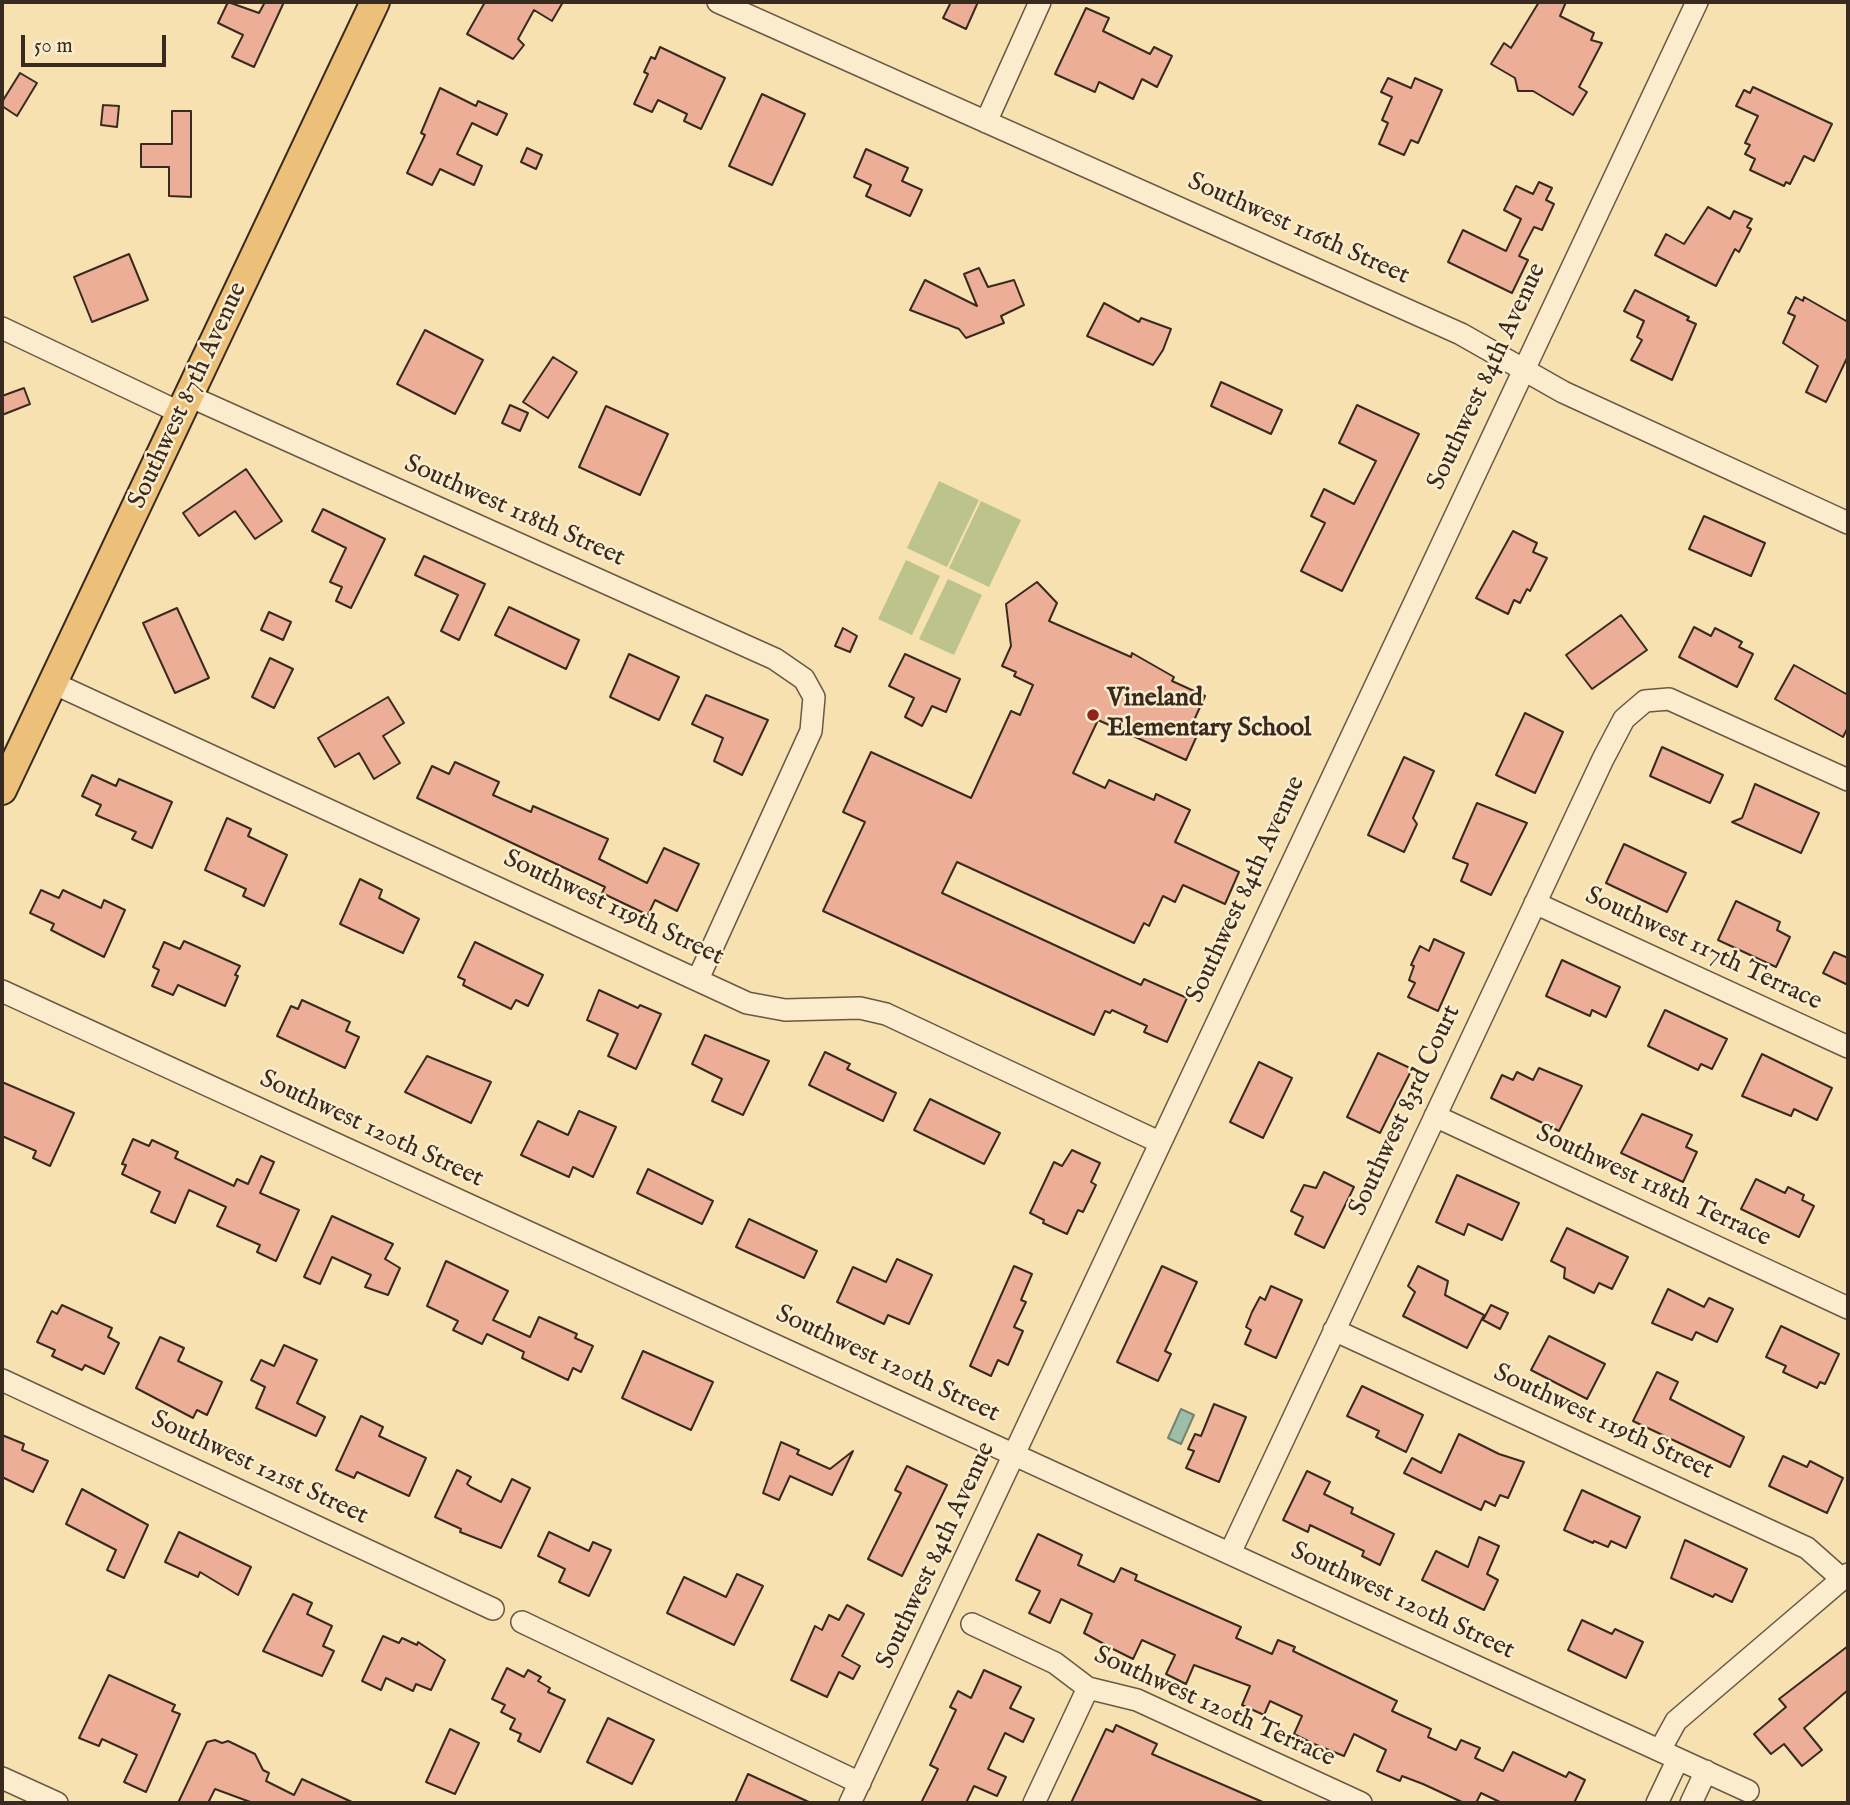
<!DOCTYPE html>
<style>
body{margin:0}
#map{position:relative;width:1850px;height:1805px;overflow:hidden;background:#f7e1b1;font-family:"IM FELL English",serif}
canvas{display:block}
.frame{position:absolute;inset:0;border:4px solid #382a1f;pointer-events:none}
.scale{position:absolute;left:21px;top:35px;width:145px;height:32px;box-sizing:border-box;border:4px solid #382a1f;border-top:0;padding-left:9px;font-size:21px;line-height:24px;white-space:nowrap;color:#382a1f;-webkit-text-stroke:5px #faeccc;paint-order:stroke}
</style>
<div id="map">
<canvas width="1850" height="1805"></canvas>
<div class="frame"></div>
<div class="scale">50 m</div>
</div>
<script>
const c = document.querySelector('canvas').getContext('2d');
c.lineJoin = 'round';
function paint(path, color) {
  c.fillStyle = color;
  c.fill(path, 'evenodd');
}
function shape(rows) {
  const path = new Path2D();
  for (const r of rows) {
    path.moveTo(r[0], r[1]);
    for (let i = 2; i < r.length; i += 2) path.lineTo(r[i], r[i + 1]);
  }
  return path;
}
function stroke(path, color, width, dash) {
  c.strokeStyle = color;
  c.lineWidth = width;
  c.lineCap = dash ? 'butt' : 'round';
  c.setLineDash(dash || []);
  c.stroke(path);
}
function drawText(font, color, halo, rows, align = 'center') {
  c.font = font + ' "IM FELL English",serif';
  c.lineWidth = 5;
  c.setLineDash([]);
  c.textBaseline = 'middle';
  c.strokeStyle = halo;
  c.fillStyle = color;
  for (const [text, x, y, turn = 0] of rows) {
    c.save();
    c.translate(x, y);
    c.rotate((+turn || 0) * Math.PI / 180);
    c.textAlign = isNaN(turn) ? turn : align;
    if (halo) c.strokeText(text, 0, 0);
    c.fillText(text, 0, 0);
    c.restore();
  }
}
const green = shape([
 [939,481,979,500,947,567,907,548],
 [981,501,1021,520,989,587,949,568],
 [906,560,940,576,912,635,878,619],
 [948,579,982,595,954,655,919,639]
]);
const water = shape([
 [1181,1409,1194,1415,1181,1444,1168,1438,1181,1409]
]);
const building = shape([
 [228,2,259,13,265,2,284,2,254,67,232,57,243,35,218,23,228,2],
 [485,2,563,2,552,21,534,10,518,39,524,45,513,59,467,34,485,2],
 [951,2,978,2,966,29,943,18,951,2],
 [1539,2,1566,2,1560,16,1594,33,1591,40,1602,43,1579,87,1587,92,1573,115,1533,91,1518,91,1515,78,1491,64,1504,43,1511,48,1539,2],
 [1086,8,1109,18,1103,31,1150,54,1154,47,1172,56,1157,87,1142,79,1133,99,1099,82,1095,92,1055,74,1086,8],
 [660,47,725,78,701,129,684,121,687,114,658,100,652,112,634,104,648,74,644,72,651,57,655,59,660,47],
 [20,73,37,83,17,116,2,106,2,102,20,73],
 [1388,78,1411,88,1415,78,1442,90,1418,143,1411,140,1404,155,1379,144,1388,123,1382,120,1392,97,1381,92,1388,78],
 [1753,87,1832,124,1814,161,1804,156,1790,184,1786,182,1784,186,1750,170,1755,159,1745,154,1750,145,1745,143,1758,116,1736,106,1744,90,1750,93,1753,87],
 [440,88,476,106,478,101,507,114,497,135,472,123,457,154,482,166,474,185,440,169,432,185,407,173,425,135,421,133,440,88],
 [762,94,805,114,772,185,729,166,762,94],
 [103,105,119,106,117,127,101,125,103,105],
 [172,111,191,111,191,197,169,196,169,167,141,167,141,144,172,144,172,111],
 [527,148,542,155,536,169,521,162,527,148],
 [866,149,908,168,902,181,922,190,910,216,866,196,871,185,854,177,866,149],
 [1539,182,1552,188,1546,200,1554,204,1542,230,1534,227,1519,256,1528,260,1512,293,1448,262,1463,230,1506,251,1521,219,1504,210,1516,186,1533,194,1539,182],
 [1708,207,1730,219,1734,211,1752,219,1747,227,1751,229,1739,252,1735,249,1716,286,1655,255,1666,234,1684,244,1708,207],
 [129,254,148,300,92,322,74,277,129,254],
 [979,268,988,287,1014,280,1024,305,1001,316,1004,323,966,338,959,329,910,310,925,280,977,306,964,274,979,268],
 [1635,290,1689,317,1687,320,1696,324,1672,380,1631,360,1642,340,1637,337,1644,321,1624,311,1635,290],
 [1796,297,1803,301,1804,297,1848,322,1848,356,1826,402,1806,392,1818,366,1783,343,1795,316,1788,313,1796,297],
 [1104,303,1139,322,1141,318,1171,329,1163,350,1153,365,1087,336,1104,303],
 [425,330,483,360,455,414,397,384,425,330],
 [553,357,577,372,548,418,523,402,553,357],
 [1221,382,1282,410,1271,434,1211,406,1221,382],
 [24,388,30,404,2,415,2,396,24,388],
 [510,405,528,413,520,431,502,423,510,405],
 [1357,405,1419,434,1342,591,1301,571,1325,523,1311,516,1324,489,1354,504,1376,461,1339,443,1357,405],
 [606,406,668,434,640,495,579,467,606,406],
 [246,469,282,521,255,539,235,511,199,536,183,513,246,469],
 [323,509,385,539,351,608,336,601,342,587,330,582,346,548,312,531,323,509],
 [1704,516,1765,543,1751,576,1689,549,1704,516],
 [1513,531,1537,543,1533,552,1547,558,1530,591,1527,589,1520,603,1514,600,1508,614,1476,598,1513,531],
 [424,556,485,584,459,640,441,631,458,595,415,575,424,556],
 [1037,582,1057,603,1049,621,1131,657,1132,653,1174,677,1172,681,1205,696,1191,727,1199,731,1186,760,1098,720,1073,773,1105,788,1109,780,1154,800,1156,794,1190,810,1175,842,1239,872,1225,904,1183,885,1175,902,1163,896,1149,926,1144,923,1134,943,957,862,942,893,1141,985,1144,979,1187,998,1167,1042,1144,1032,1147,1026,1112,1010,1110,1013,1105,1011,1094,1035,823,911,865,822,843,812,871,752,971,798,1011,711,1020,715,1033,685,1014,676,1016,672,1002,666,1011,646,1006,604,1037,582],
 [509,607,579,640,566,669,495,635,509,607],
 [177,608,209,678,175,693,143,623,177,608],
 [269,612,291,622,283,640,261,630,269,612],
 [1621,615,1647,650,1592,689,1566,655,1621,615],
 [1694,627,1711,636,1715,628,1742,642,1739,647,1753,654,1737,687,1679,657,1694,627],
 [843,628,857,636,850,652,835,646,843,628],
 [629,654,679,677,659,720,610,697,629,654],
 [905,654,960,679,946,712,932,706,922,726,905,717,914,698,889,686,905,654],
 [270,658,293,669,274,708,252,697,270,658],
 [1794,665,1848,695,1848,727,1843,737,1775,699,1794,665],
 [706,695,768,720,742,775,714,761,723,738,692,724,706,695],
 [388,697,404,723,383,736,400,763,374,779,359,753,335,767,318,738,388,697],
 [1525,713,1563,732,1535,793,1496,775,1525,713],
 [1662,747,1723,775,1710,803,1650,776,1662,747],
 [1404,757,1434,771,1413,818,1417,824,1404,852,1368,835,1404,757],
 [455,762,499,782,493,795,531,812,533,806,608,839,599,859,647,883,664,848,699,864,677,911,655,900,648,915,602,893,605,887,417,798,432,766,449,774,455,762],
 [92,775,116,786,119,779,172,802,152,848,132,839,136,832,96,815,101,805,82,796,92,775],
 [1755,784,1819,813,1801,853,1732,822,1742,818,1755,784],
 [1477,803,1527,823,1491,895,1461,881,1468,864,1453,858,1477,803],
 [227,818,251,829,248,836,287,855,264,906,243,896,246,889,205,870,227,818],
 [1624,844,1686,873,1667,912,1606,883,1624,844],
 [360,879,382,890,379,898,419,919,403,953,340,924,360,879],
 [41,890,59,898,63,890,101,908,104,900,125,910,104,957,51,930,54,924,30,913,41,890],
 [1736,901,1780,922,1777,930,1790,937,1776,967,1718,940,1736,901],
 [1434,939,1464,953,1438,1011,1408,997,1415,983,1409,980,1414,966,1411,965,1420,946,1429,951,1434,939],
 [184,941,240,966,235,975,238,976,225,1006,178,985,173,995,152,986,159,970,153,967,164,942,180,949,184,941],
 [475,942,543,975,528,1006,516,1000,511,1009,463,985,465,980,458,977,475,942],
 [1834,952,1848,958,1848,985,1823,973,1834,952],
 [1562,960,1620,987,1606,1017,1592,1010,1590,1016,1546,996,1562,960],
 [599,990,638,1008,640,1005,661,1014,636,1069,608,1056,618,1034,587,1020,599,990],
 [302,1000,350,1022,346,1031,359,1037,345,1068,277,1036,291,1006,298,1009,302,1000],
 [1665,1010,1727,1039,1712,1069,1701,1064,1698,1070,1648,1046,1665,1010],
 [705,1035,769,1061,743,1115,712,1101,722,1079,692,1064,705,1035],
 [825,1052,850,1064,847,1069,896,1093,883,1121,809,1085,825,1052],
 [1378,1053,1412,1069,1380,1133,1347,1117,1378,1053],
 [1762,1054,1832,1088,1817,1120,1794,1109,1791,1116,1742,1096,1762,1054],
 [427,1056,491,1082,471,1123,405,1092,427,1056],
 [1259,1062,1292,1078,1263,1138,1230,1122,1259,1062],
 [1539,1068,1582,1086,1559,1131,1491,1098,1502,1075,1513,1080,1517,1072,1533,1080,1539,1068],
 [2,1082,74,1113,50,1166,33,1158,36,1151,2,1136,2,1082],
 [930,1099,1000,1133,984,1164,914,1130,930,1099],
 [579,1111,616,1127,593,1177,573,1167,569,1177,521,1155,538,1121,568,1135,579,1111],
 [1642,1114,1692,1135,1686,1147,1697,1152,1683,1182,1621,1153,1642,1114],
 [133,1139,149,1146,152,1140,178,1152,175,1158,234,1186,237,1179,248,1184,261,1156,274,1162,260,1193,299,1210,276,1261,257,1252,260,1245,217,1226,226,1207,189,1190,175,1223,151,1212,160,1192,122,1174,126,1165,122,1164,133,1139],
 [1072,1150,1100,1163,1091,1182,1096,1185,1083,1212,1078,1210,1067,1234,1043,1223,1044,1220,1030,1213,1054,1162,1062,1166,1072,1150],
 [648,1169,713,1201,702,1224,637,1193,648,1169],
 [1324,1172,1354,1187,1324,1248,1295,1234,1303,1217,1291,1211,1304,1185,1316,1188,1324,1172],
 [1457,1175,1519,1203,1502,1240,1468,1224,1464,1235,1436,1222,1457,1175],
 [1756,1179,1785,1193,1788,1187,1804,1195,1802,1200,1814,1206,1799,1237,1741,1209,1756,1179],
 [332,1216,393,1244,385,1259,400,1268,388,1295,365,1287,371,1275,332,1257,320,1284,304,1277,332,1216],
 [749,1219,817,1251,804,1278,736,1247,749,1219],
 [1567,1228,1628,1257,1612,1289,1599,1283,1594,1293,1564,1278,1565,1268,1551,1261,1567,1228],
 [897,1259,932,1275,909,1324,888,1315,884,1324,837,1302,853,1267,886,1282,897,1259],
 [446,1261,508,1291,493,1320,530,1337,539,1317,577,1334,575,1338,593,1346,581,1372,573,1368,568,1380,522,1358,524,1352,487,1334,482,1344,453,1330,458,1321,427,1306,446,1261],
 [1014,1266,1032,1274,1021,1300,1026,1302,1014,1327,1023,1331,1008,1365,998,1360,991,1376,970,1366,1014,1266],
 [1162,1266,1197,1282,1165,1351,1171,1354,1158,1381,1117,1362,1162,1266],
 [1418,1266,1448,1281,1445,1295,1484,1315,1467,1348,1403,1316,1415,1292,1408,1286,1418,1266],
 [1271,1286,1302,1300,1276,1358,1245,1344,1251,1330,1246,1327,1252,1312,1260,1297,1265,1300,1271,1286],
 [1668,1289,1704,1307,1709,1298,1733,1309,1717,1342,1696,1332,1692,1340,1652,1323,1668,1289],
 [62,1305,112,1328,108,1337,119,1343,104,1374,85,1365,82,1370,52,1356,55,1350,37,1342,52,1311,57,1314,62,1305],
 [1491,1305,1508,1313,1500,1329,1483,1320,1491,1305],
 [1781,1326,1839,1354,1825,1384,1820,1382,1817,1388,1783,1372,1786,1366,1766,1357,1781,1326],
 [1549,1336,1605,1364,1587,1399,1531,1370,1549,1336],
 [160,1337,184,1348,178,1361,222,1382,207,1415,197,1410,193,1418,136,1388,160,1337],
 [284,1345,317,1360,297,1403,325,1417,316,1436,256,1408,265,1387,251,1380,261,1360,274,1366,284,1345],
 [643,1351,713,1382,691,1430,622,1398,643,1351],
 [1657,1372,1678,1382,1670,1399,1744,1437,1730,1467,1633,1421,1657,1372],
 [1362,1386,1423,1415,1406,1452,1376,1437,1379,1431,1347,1416,1362,1386],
 [1214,1404,1246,1417,1219,1482,1186,1468,1194,1451,1188,1449,1195,1434,1201,1436,1214,1404],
 [361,1416,383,1427,379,1436,426,1458,409,1496,357,1472,354,1478,336,1470,361,1416],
 [1459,1434,1499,1454,1524,1462,1508,1498,1500,1495,1495,1506,1485,1501,1481,1510,1404,1473,1412,1458,1441,1473,1459,1434],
 [2,1435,24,1444,22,1450,48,1461,33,1492,2,1477,2,1435],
 [781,1442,799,1450,797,1454,830,1469,853,1451,832,1495,790,1476,779,1500,763,1493,781,1442],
 [1783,1456,1807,1467,1810,1461,1843,1478,1827,1513,1769,1486,1783,1456],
 [907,1466,947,1485,902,1576,868,1559,901,1493,895,1490,907,1466],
 [457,1470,471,1477,467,1484,471,1487,501,1502,512,1479,530,1488,501,1548,460,1532,461,1529,435,1517,457,1470],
 [1307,1471,1330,1482,1324,1494,1353,1508,1351,1513,1394,1534,1380,1565,1362,1556,1364,1551,1310,1525,1308,1532,1283,1520,1307,1471],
 [82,1489,148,1525,124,1578,107,1570,116,1550,66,1524,82,1489],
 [1582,1490,1640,1517,1626,1548,1611,1541,1608,1547,1594,1541,1593,1543,1564,1530,1582,1490],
 [179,1532,251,1567,238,1595,200,1572,198,1577,165,1562,179,1532],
 [549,1532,589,1551,593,1542,611,1550,589,1596,559,1582,565,1569,538,1556,549,1532],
 [1038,1534,1082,1555,1078,1565,1114,1582,1121,1568,1137,1575,1135,1580,1241,1627,1236,1638,1272,1654,1278,1640,1295,1647,1293,1651,1397,1701,1392,1711,1431,1729,1428,1737,1456,1750,1461,1740,1480,1748,1475,1758,1503,1771,1513,1752,1566,1777,1569,1772,1585,1780,1574,1803,1502,1803,1481,1793,1476,1803,1464,1803,1423,1784,1402,1776,1400,1781,1377,1771,1386,1750,1354,1734,1344,1756,1314,1744,1294,1734,1302,1716,1270,1701,1264,1715,1242,1705,1250,1686,1194,1665,1186,1684,1166,1674,1175,1655,1142,1640,1133,1659,1113,1649,1084,1633,1092,1614,1061,1599,1050,1623,1029,1613,1040,1591,1016,1580,1038,1534],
 [1479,1537,1499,1546,1487,1574,1498,1580,1484,1610,1422,1580,1436,1551,1468,1567,1479,1537],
 [1685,1540,1747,1569,1732,1602,1715,1594,1713,1597,1671,1578,1685,1540],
 [737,1574,763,1586,734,1645,667,1613,684,1577,726,1597,737,1574],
 [293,1594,312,1603,307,1614,332,1626,323,1646,334,1651,322,1676,263,1651,293,1594],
 [847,1605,864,1614,842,1656,860,1666,853,1679,839,1672,827,1697,791,1680,815,1626,822,1630,829,1615,839,1620,847,1605],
 [1582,1620,1612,1634,1615,1629,1643,1642,1626,1678,1568,1650,1582,1620],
 [383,1636,399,1643,402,1638,417,1645,418,1642,445,1660,431,1690,416,1684,413,1691,386,1678,381,1690,362,1681,383,1636],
 [1848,1646,1848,1690,1804,1728,1822,1750,1802,1766,1784,1744,1771,1754,1754,1734,1786,1707,1779,1699,1848,1646],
 [507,1668,524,1677,528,1670,541,1677,538,1681,550,1688,548,1692,565,1700,540,1752,518,1741,521,1734,510,1729,515,1719,501,1712,505,1705,492,1699,507,1668],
 [984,1670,1021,1687,1010,1708,1034,1719,1023,1742,1005,1733,988,1769,1006,1777,997,1796,974,1786,966,1803,921,1803,938,1769,930,1765,956,1710,950,1707,958,1691,971,1698,984,1670],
 [109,1675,175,1705,172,1711,180,1714,146,1792,124,1782,137,1755,102,1739,99,1746,79,1738,109,1675],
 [608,1718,654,1740,632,1784,587,1762,608,1718],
 [1116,1725,1157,1744,1152,1754,1265,1803,1071,1803,1106,1729,1113,1732,1116,1725],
 [450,1729,479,1743,455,1794,426,1782,450,1729],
 [215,1740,222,1743,228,1741,255,1754,263,1770,269,1773,266,1781,294,1795,302,1779,354,1803,253,1803,215,1789,208,1803,178,1803,207,1742,215,1740],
 [748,1774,811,1803,735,1803,748,1774]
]);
const minor = shape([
 [718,2,1461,334,1563,392,1848,523],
 [986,122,1040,2],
 [2,328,181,413],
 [189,396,775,659,804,679,814,697,811,731,698,979],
 [53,683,747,1003,785,1010,860,1008,886,1014,1159,1142],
 [1535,903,1848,1047],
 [2,991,1748,1791],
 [1435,1116,1848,1308],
 [1334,1330,1807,1548,1842,1579],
 [2,1380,493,1609],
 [1230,1553,1603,759,1624,719,1645,701,1669,699,1848,780],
 [522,1622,860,1783],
 [972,1624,1055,1663,1088,1688,1137,1700,1361,1803],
 [1660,1750,1676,1721,1848,1574],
 [2,1778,57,1803],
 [850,1803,1697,2],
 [1034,1803,1088,1688],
 [1657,1803,1678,1759],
 [1691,1803,1706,1771]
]);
const major = shape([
 [2,790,375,2]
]);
const markers = [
 [1093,715,7,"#8f2418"]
];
const streetNames = [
 ["Southwest 116th Street",1298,230,24],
 ["Southwest 84th Avenue",1488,377,-65],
 ["Southwest 87th Avenue",189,396,-65],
 ["Southwest 118th Street",514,512,24],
 ["Southwest 84th Avenue",1247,890,-65],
 ["Southwest 119th Street",613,909,25],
 ["Southwest 117th Terrace",1703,950,25],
 ["Southwest 83rd Court",1406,1111,-65],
 ["Southwest 120th Street",371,1130,25],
 ["Southwest 118th Terrace",1653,1187,25],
 ["Southwest 120th Street",887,1365,25],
 ["Southwest 119th Street",1603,1423,25],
 ["Southwest 121st Street",259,1469,25],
 ["Southwest 84th Avenue",937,1556,-65],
 ["Southwest 120th Street",1402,1602,25],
 ["Southwest 120th Terrace",1214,1708,24]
];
const poiNames = [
 ["Vineland",1107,700],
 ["Elementary School",1107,730]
];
paint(green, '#bcc38c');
paint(water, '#9ebea9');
stroke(water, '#758372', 2);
paint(building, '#ecae97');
stroke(building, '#382a1f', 2);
stroke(minor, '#685844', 24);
stroke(major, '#382a1f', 32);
stroke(minor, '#faeccc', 21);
stroke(major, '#ecc078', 28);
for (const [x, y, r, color] of markers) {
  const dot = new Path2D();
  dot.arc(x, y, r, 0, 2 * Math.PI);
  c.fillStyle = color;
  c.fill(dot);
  stroke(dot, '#faeccc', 2.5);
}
drawText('26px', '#382a1f', '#faeccc', streetNames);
drawText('bold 26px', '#382a1f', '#faeccc', poiNames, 'left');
</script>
